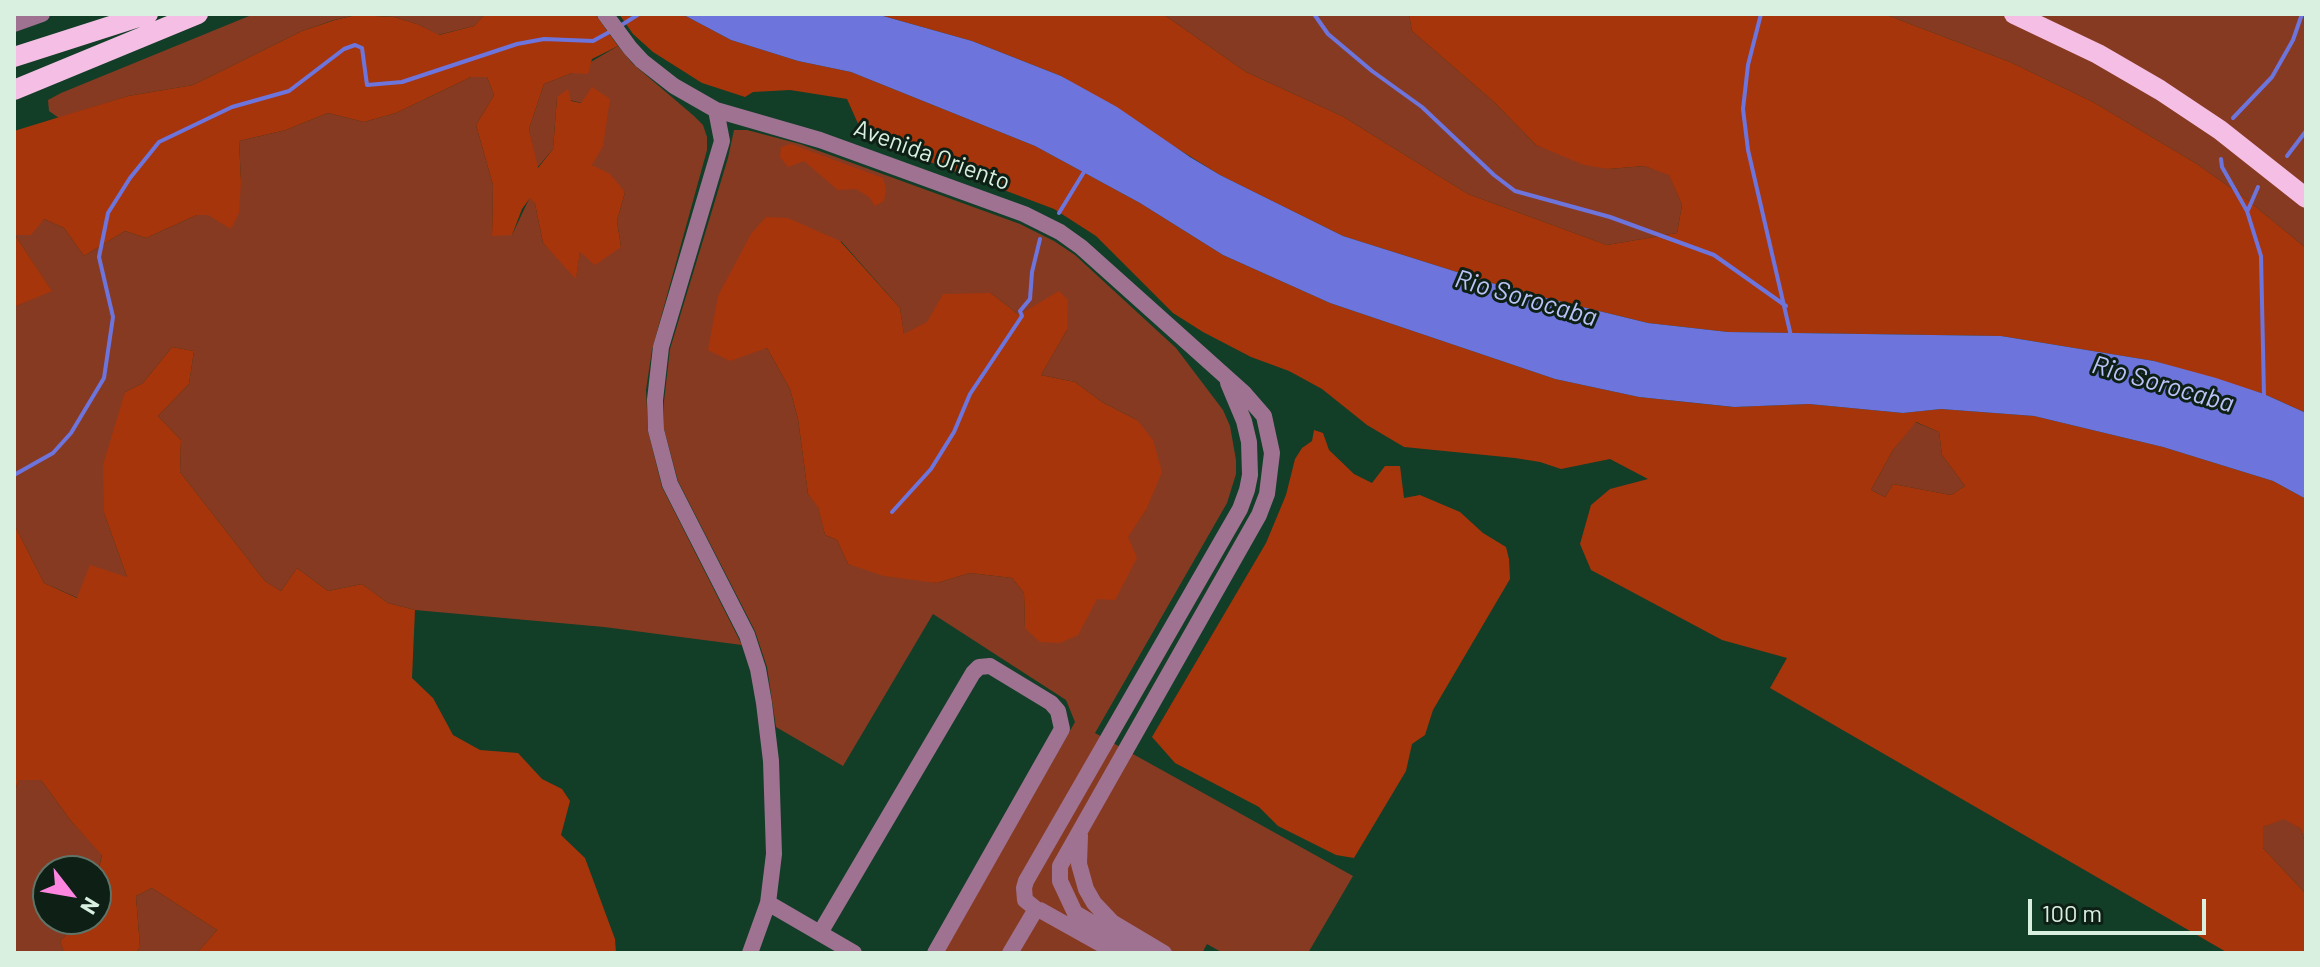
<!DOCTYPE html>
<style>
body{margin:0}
#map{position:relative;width:2320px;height:967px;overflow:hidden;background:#123d27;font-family:Barlow,sans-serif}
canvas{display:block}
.frame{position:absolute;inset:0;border:16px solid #d9f0e1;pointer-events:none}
.north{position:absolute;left:32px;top:855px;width:80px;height:80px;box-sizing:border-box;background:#0e2016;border:2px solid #5f7367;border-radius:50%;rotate:121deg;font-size:22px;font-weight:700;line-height:32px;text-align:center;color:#d9f0e1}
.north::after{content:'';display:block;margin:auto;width:28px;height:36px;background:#fe85e0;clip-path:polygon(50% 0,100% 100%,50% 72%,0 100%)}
.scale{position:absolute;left:2028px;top:899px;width:178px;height:36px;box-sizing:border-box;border:4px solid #d9f0e1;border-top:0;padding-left:10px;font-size:24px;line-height:28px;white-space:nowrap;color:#d9f0e1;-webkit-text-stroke:6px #0e2016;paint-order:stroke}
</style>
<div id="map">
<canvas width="2320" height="967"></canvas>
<div class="frame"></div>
<div class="north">N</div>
<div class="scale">100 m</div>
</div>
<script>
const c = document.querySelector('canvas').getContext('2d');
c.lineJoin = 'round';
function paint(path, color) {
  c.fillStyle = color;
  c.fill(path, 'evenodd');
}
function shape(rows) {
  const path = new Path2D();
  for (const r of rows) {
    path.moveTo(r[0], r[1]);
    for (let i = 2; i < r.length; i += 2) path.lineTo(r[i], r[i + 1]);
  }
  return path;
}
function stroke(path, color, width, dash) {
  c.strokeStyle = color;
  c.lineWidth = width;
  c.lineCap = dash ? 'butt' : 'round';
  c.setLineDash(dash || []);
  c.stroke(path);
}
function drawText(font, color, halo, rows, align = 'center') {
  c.font = font + ' Barlow,sans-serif';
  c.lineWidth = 6;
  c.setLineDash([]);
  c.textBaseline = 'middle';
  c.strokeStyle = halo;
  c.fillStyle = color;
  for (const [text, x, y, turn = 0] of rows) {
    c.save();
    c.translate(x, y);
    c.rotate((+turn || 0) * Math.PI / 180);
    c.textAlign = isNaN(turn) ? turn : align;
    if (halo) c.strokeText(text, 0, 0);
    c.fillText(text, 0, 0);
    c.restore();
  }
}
const green = shape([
 [254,14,485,14,474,26,438,35,417,24,394,17,356,15,334,20,302,31,193,85,128,96,59,118,49,111,48,100,61,93],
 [1163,14,1409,14,1412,31,1494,102,1536,145,1609,169,1644,166,1669,174,1682,205,1677,233,1607,245,1468,194,1342,116,1246,72],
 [1884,14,2306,14,2306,248,2245,198,2197,164,2093,102,2010,62],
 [618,46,633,64,694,116,703,125,707,137,707,150,652,350,646,390,648,431,662,487,742,645,604,627,415,610,388,603,362,584,328,591,297,568,281,591,265,581,180,472,181,440,158,416,189,384,194,351,172,347,143,383,125,392,104,513,127,577,78,598,44,583,14,524,14,307,51,290,15,235,44,219,64,228,84,256,125,231,146,238,197,215,207,215,241,181,239,141,286,130,328,113,364,122,396,113,471,77,487,77,494,95,476,125,493,185,492,235,512,235,530,197,535,204,543,243,576,277,580,251,621,247,617,221,625,192,592,165,582,103,557,97,553,149,537,168,529,129,544,84,572,73],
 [734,130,747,130,800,144,1020,224,1054,241,1075,255,1176,348,1223,410,1230,426,1236,460,1236,474,1227,503,1095,733,1353,876,1308,953,1223,953,1207,944,1202,953,943,953,1075,722,1066,700,933,614,843,766,776,727,767,667,755,631,678,481,664,429,664,401,670,349,728,158],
 [841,241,900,308,904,335,991,293,1019,315,1067,330,1041,375,1075,382,1102,402,1137,420,1146,510,1127,537,1025,628,1024,593,1012,578,970,573,937,583,848,564,837,540,825,535,818,506,808,494,798,419,790,389,767,348,757,350],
 [1915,422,1939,432,1942,455,1965,486,1951,495,1893,484,1885,497,1871,490,1893,450],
 [19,780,41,780,71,821,102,854,96,880,96,871,48,871,48,919,82,919,60,941,64,953,14,953,14,792],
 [2284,818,2301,829,2306,846,2306,894,2263,848,2263,827],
 [152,888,217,930,197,953,136,953,140,947,136,896]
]);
const forest = shape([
 [485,14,595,14,618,46,592,59,588,74,572,73,544,84,529,129,538,168,553,149,557,97,568,89,571,101,581,103,592,87,610,99,603,146,592,165,610,174,625,192,617,221,621,247,595,265,580,252,576,279,543,243,535,204,530,198,522,209,512,235,492,236,493,185,476,125,494,95,487,77,471,77,396,113,364,122,328,113,286,130,239,141,241,181,239,213,231,229,208,215,197,215,146,238,125,231,84,256,64,228,44,219,31,235,15,235,52,291,14,307,14,131,128,96,193,85,302,31,335,20,356,15,394,17,417,24,439,35,474,26],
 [619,14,682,14,731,40,798,61,851,72,1035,146,1140,203,1223,255,1330,303,1555,379,1639,397,1733,407,1809,404,1903,413,1941,409,2034,416,2163,447,2273,481,2306,499,2306,846,2301,829,2284,819,2263,827,2263,848,2306,894,2306,953,2228,953,1770,688,1787,658,1722,640,1591,570,1580,544,1591,505,1610,489,1648,479,1610,459,1561,469,1540,462,1515,458,1404,447,1367,425,1322,389,1289,371,1251,357,1203,332,1173,313,1096,236,1054,209,864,137,847,99,790,90,753,92,745,97,702,83,653,52,633,34],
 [1916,422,1939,432,1942,455,1965,486,1951,495,1893,484,1885,497,1871,490,1893,450],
 [876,14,1163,14,1246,72,1342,116,1468,194,1607,245,1677,233,1682,205,1669,175,1644,166,1609,169,1584,165,1536,145,1494,102,1412,31,1409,14,1884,14,2010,62,2093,102,2197,164,2245,198,2306,248,2306,413,2264,394,2154,361,2001,336,1728,332,1648,323,1517,291,1343,236,1220,175,1061,76,972,41],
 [791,144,883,178,886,189,884,201,875,206,869,197,856,189,838,190,804,161,788,167,780,157,781,147],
 [766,217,788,218,840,241,900,308,904,334,927,322,943,294,991,293,1019,315,1059,291,1068,300,1067,330,1041,375,1075,382,1102,402,1137,420,1153,440,1162,472,1146,510,1128,537,1137,558,1115,600,1097,599,1078,635,1060,643,1040,642,1025,628,1024,593,1012,578,970,573,937,583,884,576,848,564,837,540,825,535,818,507,808,494,798,419,790,389,767,348,730,361,708,350,718,296,751,234],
 [172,347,194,351,189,384,158,416,181,440,180,472,265,581,281,591,297,568,328,591,362,584,388,603,415,610,412,678,433,698,453,735,480,750,518,753,542,779,562,789,570,801,561,835,585,858,615,939,616,953,197,953,217,930,152,888,136,896,140,947,136,953,64,953,60,941,82,919,96,919,96,880,102,855,71,821,41,780,19,780,14,792,14,524,44,583,77,598,90,565,127,577,104,513,103,465,125,392,143,383],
 [1314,430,1323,433,1329,450,1354,474,1372,483,1385,466,1400,466,1404,498,1420,495,1460,512,1483,533,1506,547,1509,559,1510,579,1433,710,1425,735,1412,744,1406,771,1354,858,1336,855,1278,826,1259,807,1175,763,1152,737,1266,543,1286,495,1295,459,1302,448,1312,441]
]);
const water = shape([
 [682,14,876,14,972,41,1061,76,1117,107,1190,157,1220,175,1343,236,1517,291,1648,323,1728,332,2001,336,2154,361,2216,378,2264,394,2306,413,2306,499,2273,481,2163,447,2034,416,1941,409,1903,413,1809,404,1734,407,1639,397,1555,379,1330,303,1223,255,1140,203,1035,146,851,72,798,61,731,40]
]);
const stream = shape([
 [1314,14,1328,34,1372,71,1422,107,1494,175,1515,191,1610,217,1714,255,1786,306],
 [1761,14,1748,65,1743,109,1748,150,1791,336],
 [620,26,639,14],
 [2233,118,2272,77,2293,40,2302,14],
 [2287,156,2306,131],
 [2221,159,2222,167,2247,211,2261,256,2264,396],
 [2248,210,2258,187],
 [1059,213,1087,167],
 [14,475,53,453,71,433,104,378,113,317,99,257,108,213,130,178,159,142,232,107,289,91,344,49,355,45,362,48,367,85,402,82,517,44,544,39,593,41,613,30],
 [892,512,931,469,954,432,970,394,1022,316,1020,311,1030,299,1032,272,1040,239]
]);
const minor = shape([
 [605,14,630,48,642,61,674,86,716,110,820,140,1024,214,1060,232,1081,247,1244,393,1264,416,1272,453,1267,494,1259,515,1060,866,1060,881,1075,913,1144,953],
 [14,24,42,14],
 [716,110,722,141,661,347,655,400,656,430,670,484,747,635,758,669,764,703,771,761,774,854,768,903,750,953],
 [1080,835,1079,864,1086,889,1094,903,1112,922,1164,953],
 [768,903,854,953],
 [1036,909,1025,900,1024,888,1026,881,1240,509,1247,490,1250,475,1249,442,1244,421,1228,383],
 [1040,910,1117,953],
 [820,933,973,673,979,667,990,666,1051,703,1058,711,1062,729,935,953],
 [1010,953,1036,909]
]);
const major = shape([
 [2014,14,2098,54,2160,90,2220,130,2306,198],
 [14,57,148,14],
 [14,90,198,14]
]);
const streetNames = [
 ["Avenida Oriento",932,155,20]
];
const waterNames = [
 ["Rio Sorocaba",1526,298,16],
 ["Rio Sorocaba",2163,384,16]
];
paint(green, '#873a22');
paint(forest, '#a6350b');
paint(water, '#6d75dd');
stroke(stream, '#6d75dd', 4);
stroke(minor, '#9f7292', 16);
stroke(major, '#f5bee4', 20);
drawText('24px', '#d9f0e1', '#0e2016', streetNames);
drawText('italic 26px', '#bbc3f8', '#0e2016', waterNames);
</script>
